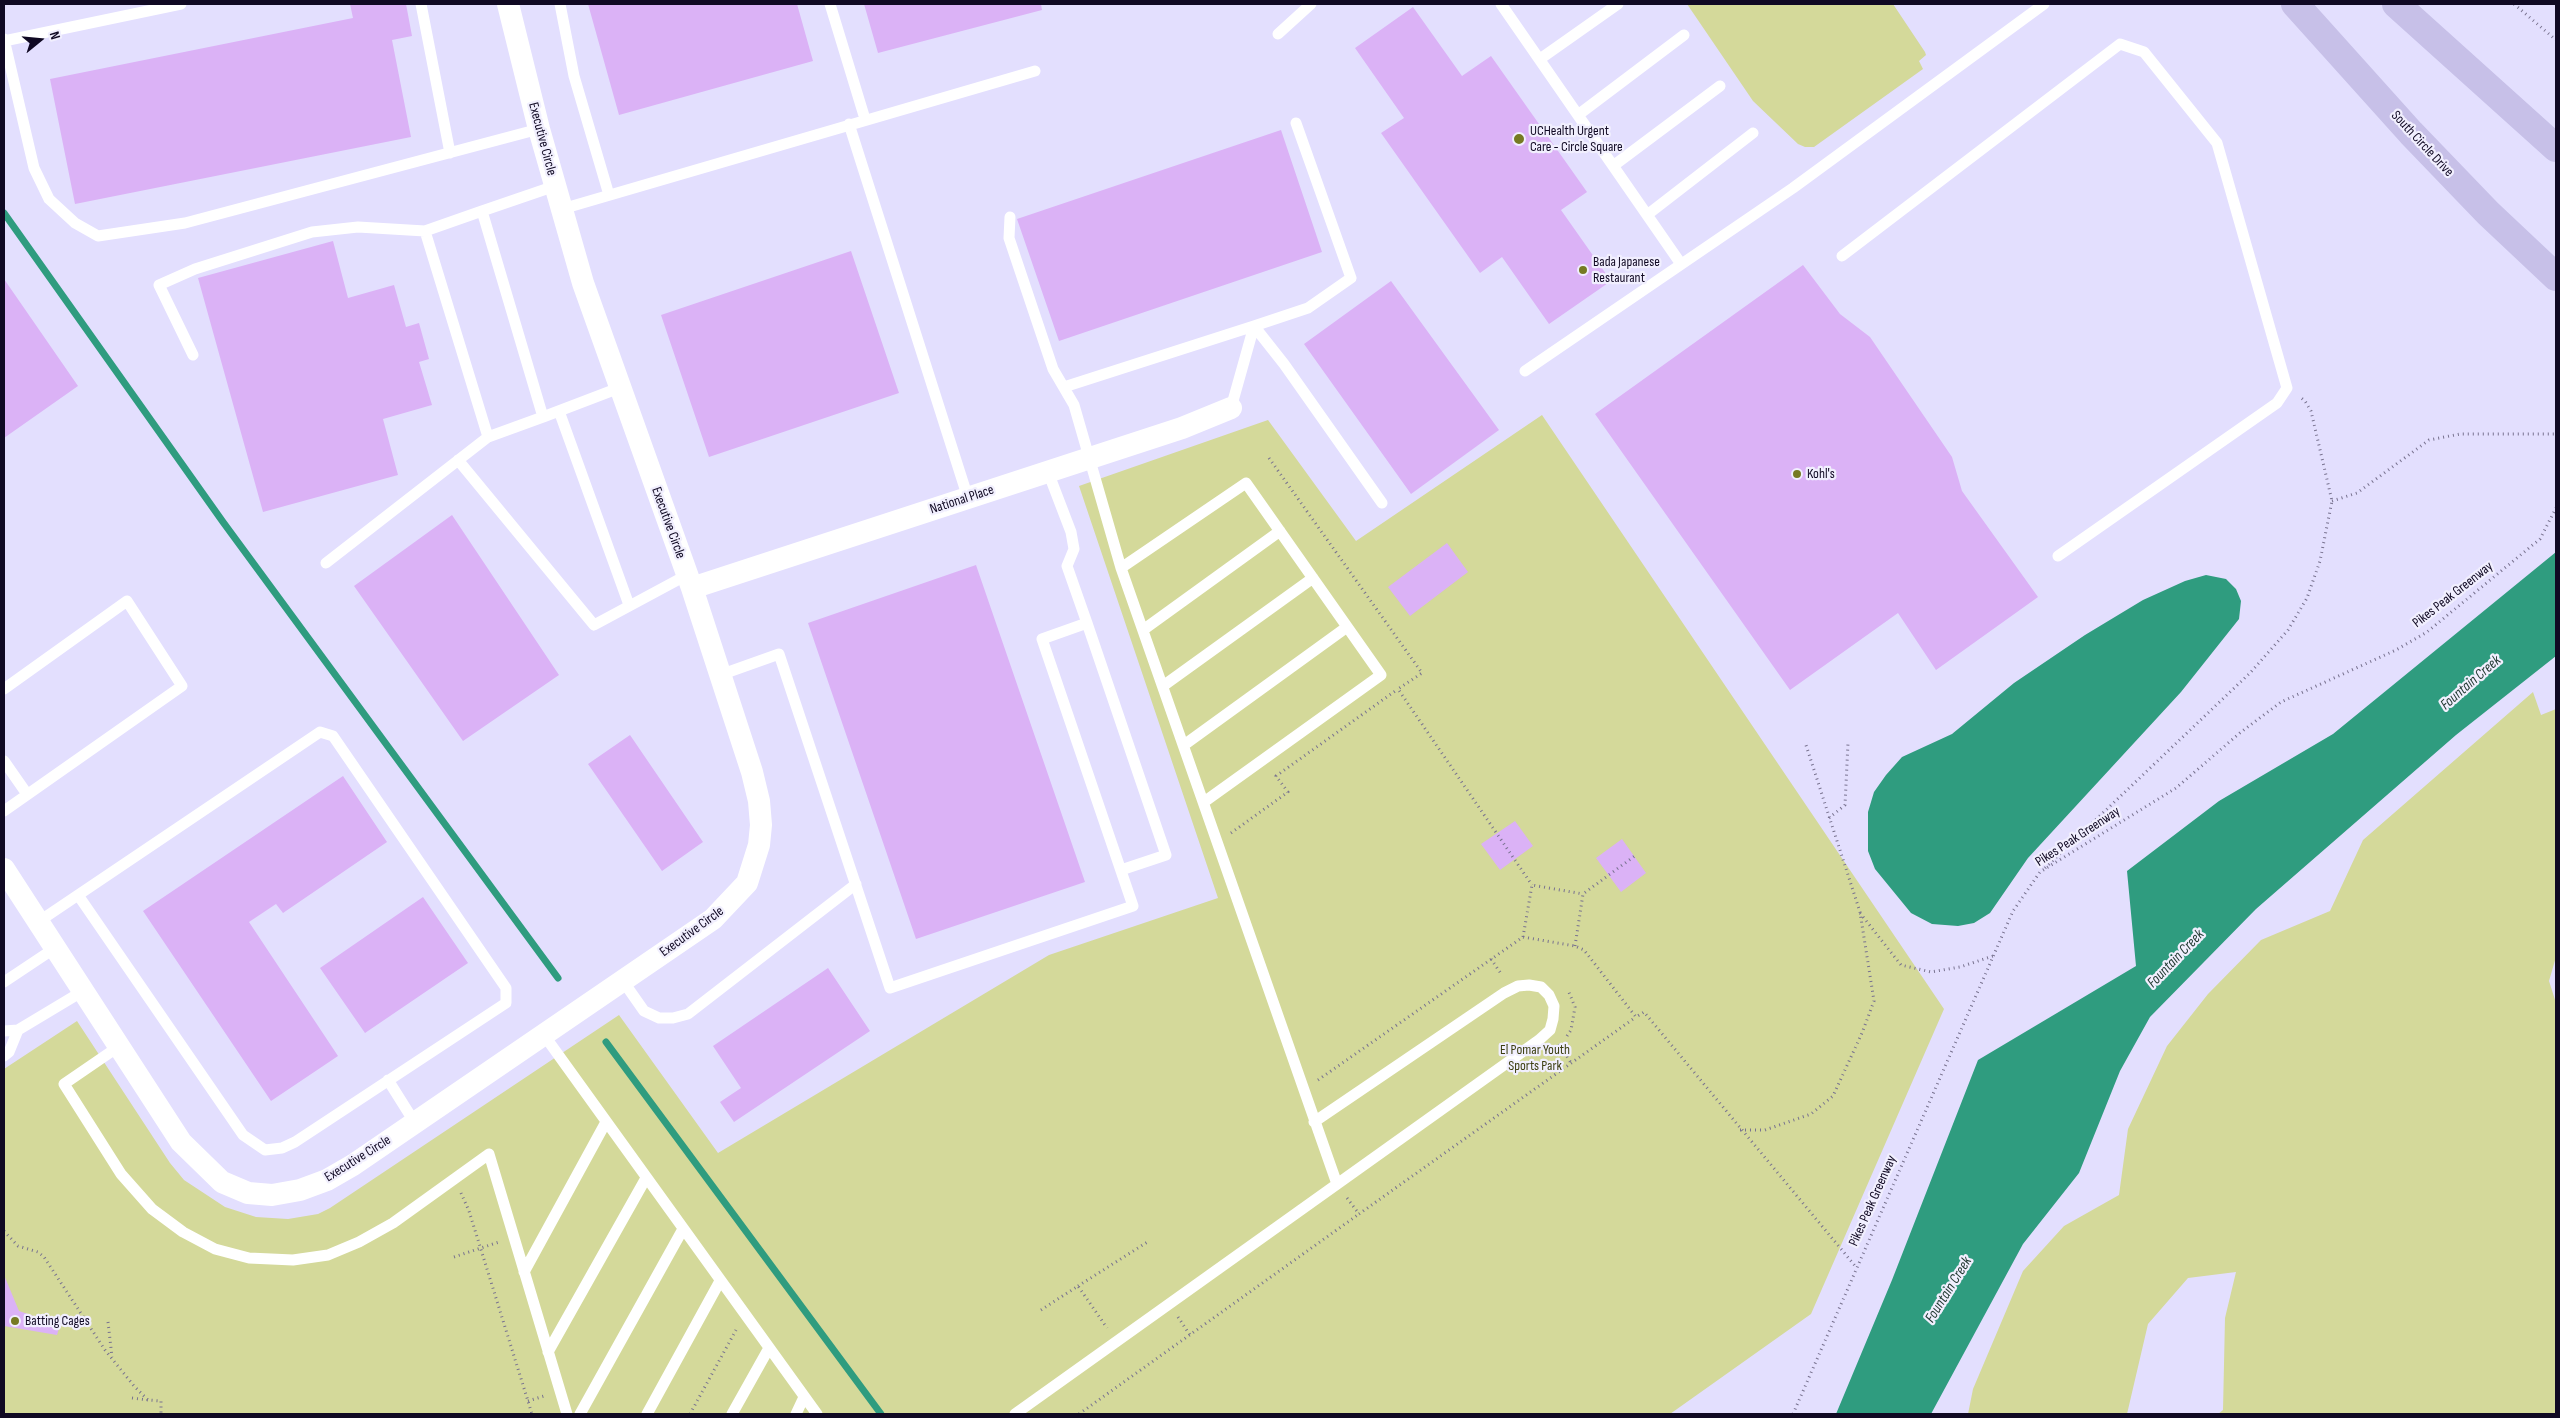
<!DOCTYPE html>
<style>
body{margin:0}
#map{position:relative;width:2560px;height:1418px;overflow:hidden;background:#e3dffe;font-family:"Sofia Sans Condensed",sans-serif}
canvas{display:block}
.frame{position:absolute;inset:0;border:5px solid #100923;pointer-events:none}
.north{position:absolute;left:15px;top:15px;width:50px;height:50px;-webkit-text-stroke:4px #f1effe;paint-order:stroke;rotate:73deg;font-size:14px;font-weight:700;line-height:20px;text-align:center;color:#100923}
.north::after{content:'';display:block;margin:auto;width:18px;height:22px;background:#100923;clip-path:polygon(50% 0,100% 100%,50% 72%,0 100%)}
</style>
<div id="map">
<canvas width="2560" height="1418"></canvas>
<div class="frame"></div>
<div class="north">N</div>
</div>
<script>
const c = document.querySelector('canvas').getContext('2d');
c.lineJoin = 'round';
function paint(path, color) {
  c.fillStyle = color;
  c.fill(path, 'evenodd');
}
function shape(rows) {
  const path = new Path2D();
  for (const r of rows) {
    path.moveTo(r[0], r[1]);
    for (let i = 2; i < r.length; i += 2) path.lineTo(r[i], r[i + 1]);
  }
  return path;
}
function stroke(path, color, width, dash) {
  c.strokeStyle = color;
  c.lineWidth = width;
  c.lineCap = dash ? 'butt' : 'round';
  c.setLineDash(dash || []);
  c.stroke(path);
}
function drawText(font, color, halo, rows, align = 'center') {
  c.font = font + ' "Sofia Sans Condensed",sans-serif';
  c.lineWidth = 4.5;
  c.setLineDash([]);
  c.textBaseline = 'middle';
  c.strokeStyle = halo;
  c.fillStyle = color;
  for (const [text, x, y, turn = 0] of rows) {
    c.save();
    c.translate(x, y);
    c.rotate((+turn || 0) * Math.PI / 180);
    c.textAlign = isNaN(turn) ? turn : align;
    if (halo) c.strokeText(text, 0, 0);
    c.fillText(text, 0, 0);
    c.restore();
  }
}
const green = shape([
 [1687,4,1893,4,1925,52,1926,55,1919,61,1923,69,1814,147,1805,147,1798,144,1753,101],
 [1542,415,1944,1009,1811,1314,1670,1414,4,1414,4,1069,77,1021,170,1163,184,1180,225,1207,256,1217,288,1219,318,1214,330,1208,619,1015,718,1153,1049,955,1218,898,1079,486,1268,420,1356,541],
 [2533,692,2541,715,2556,709,2556,957,2549,981,2556,1003,2556,1414,2218,1414,2223,1410,2225,1318,2236,1272,2188,1278,2148,1324,2127,1414,1968,1414,1973,1389,2023,1271,2064,1226,2119,1195,2128,1129,2167,1046,2208,994,2261,940,2330,911,2363,840]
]);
const water = shape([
 [2556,552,2556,656,2456,735,2256,909,2150,1017,2120,1071,2079,1173,2023,1244,1931,1414,1836,1414,1892,1280,1978,1060,2136,966,2127,871,2219,801,2333,734],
 [2206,575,2226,579,2236,589,2241,601,2239,619,2181,692,2028,858,1990,913,1974,923,1958,926,1932,924,1911,913,1875,869,1868,851,1868,812,1874,792,1886,775,1902,757,1952,734,2014,683,2085,635,2143,600,2185,581]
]);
const stream = shape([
 [4,213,223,522,558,978],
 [606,1042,881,1414]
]);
const building = shape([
 [350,4,406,4,412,36,392,40,411,137,75,204,50,79,353,18],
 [588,4,797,4,813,61,619,115],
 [864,4,1041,4,1042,10,878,53],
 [1413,7,1462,76,1491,56,1587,192,1561,210,1611,281,1549,324,1502,257,1480,273,1381,133,1404,118,1355,48],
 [1281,130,1322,252,1059,341,1017,219],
 [333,241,348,298,394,285,406,327,419,323,429,359,419,362,432,405,383,419,398,475,263,512,198,278],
 [851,251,899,393,709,457,661,315],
 [1803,265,1840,314,1870,337,1952,457,1962,491,2038,597,1936,670,1898,613,1790,690,1595,414],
 [4,279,78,386,4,438],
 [1391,281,1499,430,1411,494,1304,344],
 [452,515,559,675,463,741,354,586],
 [1447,543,1468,572,1410,616,1388,587],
 [976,565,1085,882,916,939,808,623],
 [630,735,703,842,662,871,588,764],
 [343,776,387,842,283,913,276,904,249,922,338,1056,271,1101,143,911],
 [1515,821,1533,846,1500,870,1481,844],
 [1622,839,1646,873,1621,892,1596,858],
 [423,897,468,963,365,1033,320,968],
 [828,968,870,1031,734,1122,720,1102,741,1088,713,1046],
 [4,1275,19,1311,60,1325,57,1335,4,1326]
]);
const path = shape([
 [2514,4,2556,40],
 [1269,458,1422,673,1398,689,1532,885],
 [2332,501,2357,493,2429,440,2460,434,2556,434],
 [1829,818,1845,805,1848,743],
 [1231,833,1288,792,1276,776,1398,689],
 [2045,868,2250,673,2288,630,2307,598,2320,561,2332,501,2311,411,2305,401,2300,397],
 [1860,913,1901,965,1931,972,1960,967,1993,956],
 [1523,937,1532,885,1583,894],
 [1575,946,1583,894,1636,855],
 [1491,959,1502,975],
 [1567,1036,1571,1030,1575,1007,1568,990],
 [1559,1044,1571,1063],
 [1318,1080,1523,937,1575,946,1584,950,1636,1017,1644,1012,1856,1267],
 [1740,1130,1765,1130,1811,1114,1833,1096,1862,1033,1874,1001,1860,912,1805,742],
 [461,1193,469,1211,532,1414],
 [1347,1198,1359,1214,1636,1017],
 [4,1231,18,1246,38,1252,44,1257,105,1350,134,1386,148,1400,161,1401,161,1414],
 [454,1257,499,1242],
 [1078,1286,1149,1241],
 [1041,1310,1078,1286,1107,1328],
 [1178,1317,1190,1335],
 [108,1322,112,1357],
 [132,1398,148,1400],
 [528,1401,544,1396],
 [690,1414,736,1330],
 [1079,1414,1359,1214],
 [1793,1414,2013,911,2040,872,2176,788,2241,732,2281,702,2396,650,2427,632,2540,539,2556,508]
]);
const service = shape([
 [421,4,450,153],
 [560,4,574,76,609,195],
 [830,4,865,119],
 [1501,4,1681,264],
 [1278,34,1311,4],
 [4,39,34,168,49,199,75,223,98,236,185,223,539,129],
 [4,41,181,4],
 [1540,59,1618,4],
 [1578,115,1684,35],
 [849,124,968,498],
 [1613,166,1720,86],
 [555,186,482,211,543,417,619,388],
 [562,209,1035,71],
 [482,211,425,231,488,437,543,417],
 [1647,215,1753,133],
 [1010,217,1009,238,1053,369,1074,405,1121,568,1337,1184],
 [1842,256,2120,44,2144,52,2217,143,2287,388,2277,403,2058,556],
 [193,355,159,285,195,269,312,232,358,227,425,231],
 [1525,371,1793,188,2044,4],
 [1064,387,1254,326,1284,364,1382,503],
 [1231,408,1254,326,1308,308,1351,278,1296,123],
 [559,411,629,605],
 [458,460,594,625,687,575],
 [326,563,488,437],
 [1121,568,1246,483,1381,675,1204,802],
 [1087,623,1166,855,1121,870],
 [1143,630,1280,531],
 [720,675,779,654,890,988,1133,906,1042,639,1087,623,1067,566,1074,549,1071,532,1048,472],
 [1163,686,1313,578],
 [4,689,127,601,182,686,4,811],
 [1184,745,1347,627],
 [4,761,27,794],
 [38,922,320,732,333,736,506,988,506,1003,295,1142,282,1148,265,1150,243,1135,78,895],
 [623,981,644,1011,659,1018,673,1018,688,1014,856,884],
 [4,982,55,948],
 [4,1031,18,1030,83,991],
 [544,1035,817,1414],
 [118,1047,64,1084,121,1174,152,1209,183,1232,215,1249,249,1258,293,1260,328,1255,359,1242,393,1223,489,1154,567,1414],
 [4,1056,9,1052,18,1030],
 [388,1080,415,1123],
 [524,1272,606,1122],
 [548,1352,646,1178],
 [580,1414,683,1229],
 [647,1414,720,1281],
 [732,1414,769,1348],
 [796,1414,804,1397],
 [1015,1414,1539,1040,1550,1030,1553,1019,1554,1006,1549,995,1541,987,1529,985,1518,986,1504,993,1314,1122]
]);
const minor = shape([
 [692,588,1182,428,1231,408],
 [4,869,181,1142,222,1182,248,1193,272,1195,300,1190,327,1180,353,1165,713,919,747,883,759,845,761,825,759,801,752,772,692,588,583,283,539,129,508,4]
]);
const primary = shape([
 [2295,4,2411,133,2488,213,2556,277],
 [2396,4,2556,148]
]);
const markers = [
 [1519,139,6,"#767a22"],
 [1583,270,5,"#767a22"],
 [1797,474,5,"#767a22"],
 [15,1321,5,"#767a22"]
];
const poiNames = [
 ["UCHealth Urgent",1530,131],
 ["Care - Circle Square",1530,147],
 ["Bada Japanese",1593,262],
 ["Restaurant",1593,278],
 ["Kohl's",1807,474],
 ["Batting Cages",25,1321]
];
const streetNames = [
 ["Executive Circle",542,139,75],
 ["South Circle Drive",2422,144,47],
 ["National Place",962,500,-18],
 ["Executive Circle",668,523,70],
 ["Pikes Peak Greenway",2453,595,-38],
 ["Pikes Peak Greenway",2078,837,-33],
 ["Executive Circle",692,932,-36],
 ["Executive Circle",358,1159,-32],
 ["Pikes Peak Greenway",1873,1201,-66]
];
const parkNames = [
 ["El Pomar Youth",1535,1050],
 ["Sports Park",1535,1066]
];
const waterNames = [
 ["Fountain Creek",2471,683,-41],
 ["Fountain Creek",2176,959,-46],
 ["Fountain Creek",1949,1290,-58]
];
paint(green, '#d4d99a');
paint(water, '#2f9c7f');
stroke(stream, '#2f9c7f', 7);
paint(building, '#dbb2f6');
stroke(path, '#78728f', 3, [1, 4]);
stroke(service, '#fff', 11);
stroke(minor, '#fff', 22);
stroke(primary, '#c7c0e8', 28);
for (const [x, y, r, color] of markers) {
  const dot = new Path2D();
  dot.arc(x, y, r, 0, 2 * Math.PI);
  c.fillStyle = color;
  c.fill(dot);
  stroke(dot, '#f1effe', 2);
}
drawText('14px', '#100923', '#f1effe', poiNames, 'left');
drawText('14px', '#100923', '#f1effe', streetNames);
drawText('14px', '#3c3e10', '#f1effe', parkNames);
drawText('italic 15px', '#1e362e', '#f1effe', waterNames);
</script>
